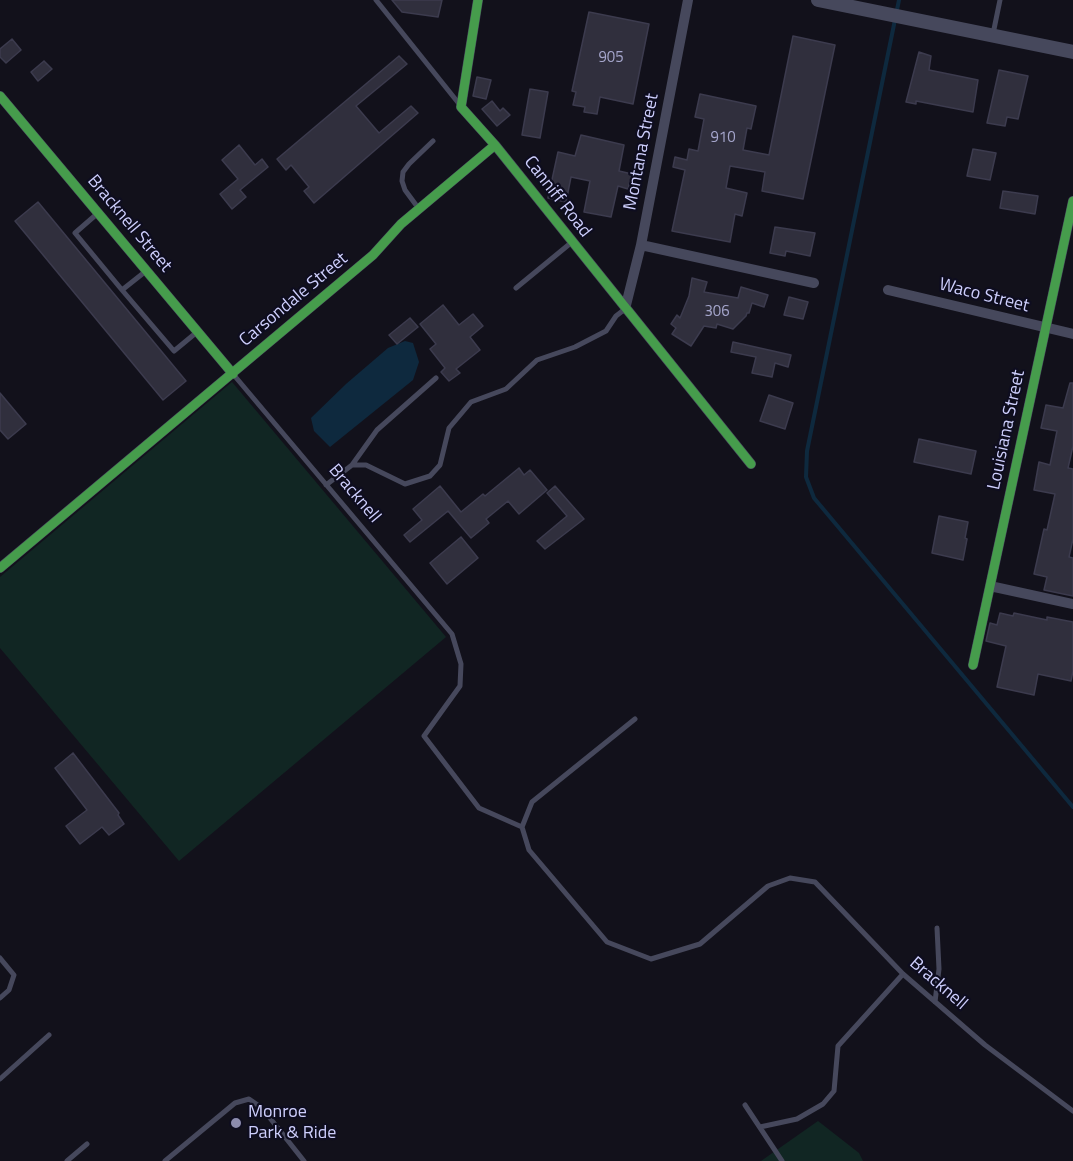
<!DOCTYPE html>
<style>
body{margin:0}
canvas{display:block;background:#12111b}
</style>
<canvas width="1073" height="1161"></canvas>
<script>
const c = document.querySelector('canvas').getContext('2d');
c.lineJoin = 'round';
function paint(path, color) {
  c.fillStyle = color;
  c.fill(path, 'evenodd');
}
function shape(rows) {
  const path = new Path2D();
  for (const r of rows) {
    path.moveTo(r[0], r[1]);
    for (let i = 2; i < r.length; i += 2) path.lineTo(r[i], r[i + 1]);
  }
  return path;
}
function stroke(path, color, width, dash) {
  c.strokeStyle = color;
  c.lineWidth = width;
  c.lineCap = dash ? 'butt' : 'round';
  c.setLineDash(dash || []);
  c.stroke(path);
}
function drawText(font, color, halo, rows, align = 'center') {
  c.font = font + ' "Titillium Web",sans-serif';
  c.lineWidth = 4.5;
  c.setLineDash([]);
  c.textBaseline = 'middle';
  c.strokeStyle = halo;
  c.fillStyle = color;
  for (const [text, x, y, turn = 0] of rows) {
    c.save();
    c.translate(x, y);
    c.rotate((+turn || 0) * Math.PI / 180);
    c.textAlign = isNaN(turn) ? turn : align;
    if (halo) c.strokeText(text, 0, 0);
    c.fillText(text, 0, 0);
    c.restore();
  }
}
const green = shape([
 [232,382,446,637,179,861,0,648,0,577],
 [818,1121,859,1153,863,1161,761,1161]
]);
const water = shape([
 [405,341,413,343,419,362,413,380,330,447,314,431,311,418,346,384,388,348]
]);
const stream = shape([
 [899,0,807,451,806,477,814,498,1073,807]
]);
const building = shape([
 [392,0,442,0,438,17,402,12,392,0],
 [589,12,649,24,633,104,600,97,597,114,584,112,585,107,573,105,576,92,572,91,589,12],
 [793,36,835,45,803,199,762,191,765,172,730,166,726,188,747,193,742,216,735,214,730,242,672,231,685,170,673,167,675,157,687,160,689,149,698,151,704,119,695,117,700,94,756,106,751,129,747,128,743,150,769,155,793,36],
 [12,39,21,50,6,63,0,57,0,49,12,39],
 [919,52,931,56,929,70,978,80,973,112,916,101,916,104,906,102,919,52],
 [399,56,407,64,356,106,379,133,411,106,418,113,314,203,304,191,309,187,291,165,286,170,277,159,399,56],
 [44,61,52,69,38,81,31,72,44,61],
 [999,70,1028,76,1018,119,1007,117,1005,126,987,123,999,70],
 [477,77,491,80,486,99,473,96,477,77],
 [530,89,548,92,540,138,522,135,530,89],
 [492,101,500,111,503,108,510,115,497,126,482,109,492,101],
 [581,135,624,145,619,171,632,174,628,189,618,186,611,217,584,212,590,181,571,177,566,202,548,198,558,152,575,156,581,135],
 [239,145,255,165,262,159,268,167,240,190,246,197,232,209,220,194,238,179,222,160,239,145],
 [973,149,996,153,990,180,967,176,973,149],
 [1003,191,1038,196,1035,214,1000,208,1003,191],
 [38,202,186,381,163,400,15,221,38,202],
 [775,227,815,233,810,256,786,251,785,256,770,253,775,227],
 [692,278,707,282,704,292,738,298,741,287,768,295,764,307,752,303,749,313,747,313,746,316,733,329,717,324,716,328,704,326,691,346,672,334,676,328,671,324,677,315,680,318,689,296,692,278],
 [789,297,808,302,803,319,784,315,789,297],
 [443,305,459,325,473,314,483,326,470,337,480,350,456,369,460,373,449,381,441,372,445,368,430,349,436,344,420,324,443,305],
 [410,318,418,327,397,344,389,335,410,318],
 [733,342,791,355,788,367,775,363,772,377,752,373,756,357,731,352,733,342],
 [1070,383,1073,383,1073,446,1068,468,1073,469,1073,539,1069,557,1073,558,1073,596,1044,590,1047,577,1034,574,1044,529,1047,530,1055,494,1034,490,1039,462,1050,465,1057,431,1041,428,1046,405,1063,408,1070,383],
 [0,393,26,424,8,439,0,430,0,393],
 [769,395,793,403,785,429,760,421,769,395],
 [919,439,976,451,971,474,914,462,919,439],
 [519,468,524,475,530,470,547,490,519,514,508,501,486,519,489,523,471,538,448,511,410,542,404,535,422,520,413,509,440,486,461,512,483,494,485,496,519,468],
 [555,486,584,519,545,549,537,541,567,516,547,493,555,486],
 [939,516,968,522,965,538,967,539,963,560,932,553,939,516],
 [461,537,478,558,447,584,430,563,461,537],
 [1000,613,1013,616,1014,613,1047,620,1047,617,1073,622,1073,671,1071,681,1038,674,1034,695,997,687,1006,646,986,641,990,623,997,625,1000,613],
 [73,753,119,813,118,815,124,824,109,835,102,827,80,844,66,826,87,810,55,768,73,753]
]);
const service = shape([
 [376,0,460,105],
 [993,34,1000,0],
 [419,209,405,190,402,181,403,172,409,164,433,141],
 [98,213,75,233,122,290,146,271],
 [516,288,572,242],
 [122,290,174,351,197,332],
 [233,374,452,634,461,664,460,686,424,736,479,808,522,827,529,850,607,942,651,959,700,944,768,886,790,878,815,882,903,974,985,1045,1073,1111],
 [352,465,377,430,436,378],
 [326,485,352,465,366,465,405,484,430,476,440,465,449,428,471,402,506,389,537,360,575,347,606,331,616,316,625,309],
 [522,827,532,802,635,719],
 [0,958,14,975,9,990,0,998],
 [935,1002,939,969,937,928],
 [0,1079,49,1035],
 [745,1105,782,1161],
 [760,1127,797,1119,823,1104,834,1091,838,1046,903,974],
 [67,1161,87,1144],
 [165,1161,235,1103,249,1099,262,1108,304,1161]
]);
const minor = shape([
 [478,0,461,107,495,145,751,464],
 [0,96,233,374],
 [641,245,814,283],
 [888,290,1073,334],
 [625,309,641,245,688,0],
 [0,568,373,255,401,224,495,145],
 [990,586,1073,604],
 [973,665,1073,201]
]);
const tertiary = shape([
 [818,0,1073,52]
]);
const cycleway = shape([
 [478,0,461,107,495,145,751,464],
 [0,96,233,374],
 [0,568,373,255,401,224,495,145],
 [973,665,1073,201]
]);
const markers = [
 [236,1123,6,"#8c8cae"]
];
const numberNames = [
 ["905",611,58],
 ["910",723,138],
 ["306",717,312]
];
const streetNames = [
 ["Montana Street",642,152,-79],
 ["Canniff Road",557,197,52],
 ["Bracknell Street",129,224,50],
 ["Waco Street",984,296,14],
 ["Carsondale Street",294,300,-40],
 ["Louisiana Street",1007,430,-78],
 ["Bracknell",354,494,50],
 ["Bracknell",938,984,41]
];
const poiNames = [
 ["Monroe",248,1113],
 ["Park & Ride",248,1134]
];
paint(green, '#112623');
paint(water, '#0e293e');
stroke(stream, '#0e293e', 4);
paint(building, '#302f3d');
stroke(building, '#3c3b4e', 1.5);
stroke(service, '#46485c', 5);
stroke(minor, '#46485c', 10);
stroke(tertiary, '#46485c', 14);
stroke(cycleway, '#469c4c', 9);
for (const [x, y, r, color] of markers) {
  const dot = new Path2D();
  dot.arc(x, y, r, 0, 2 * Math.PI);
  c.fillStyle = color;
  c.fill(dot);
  stroke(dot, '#0e0d1f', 2);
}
drawText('15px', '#a6a7cd', null, numberNames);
drawText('18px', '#cecffd', '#0e0d1f', streetNames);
drawText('18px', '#cecffd', '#0e0d1f', poiNames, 'left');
</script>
